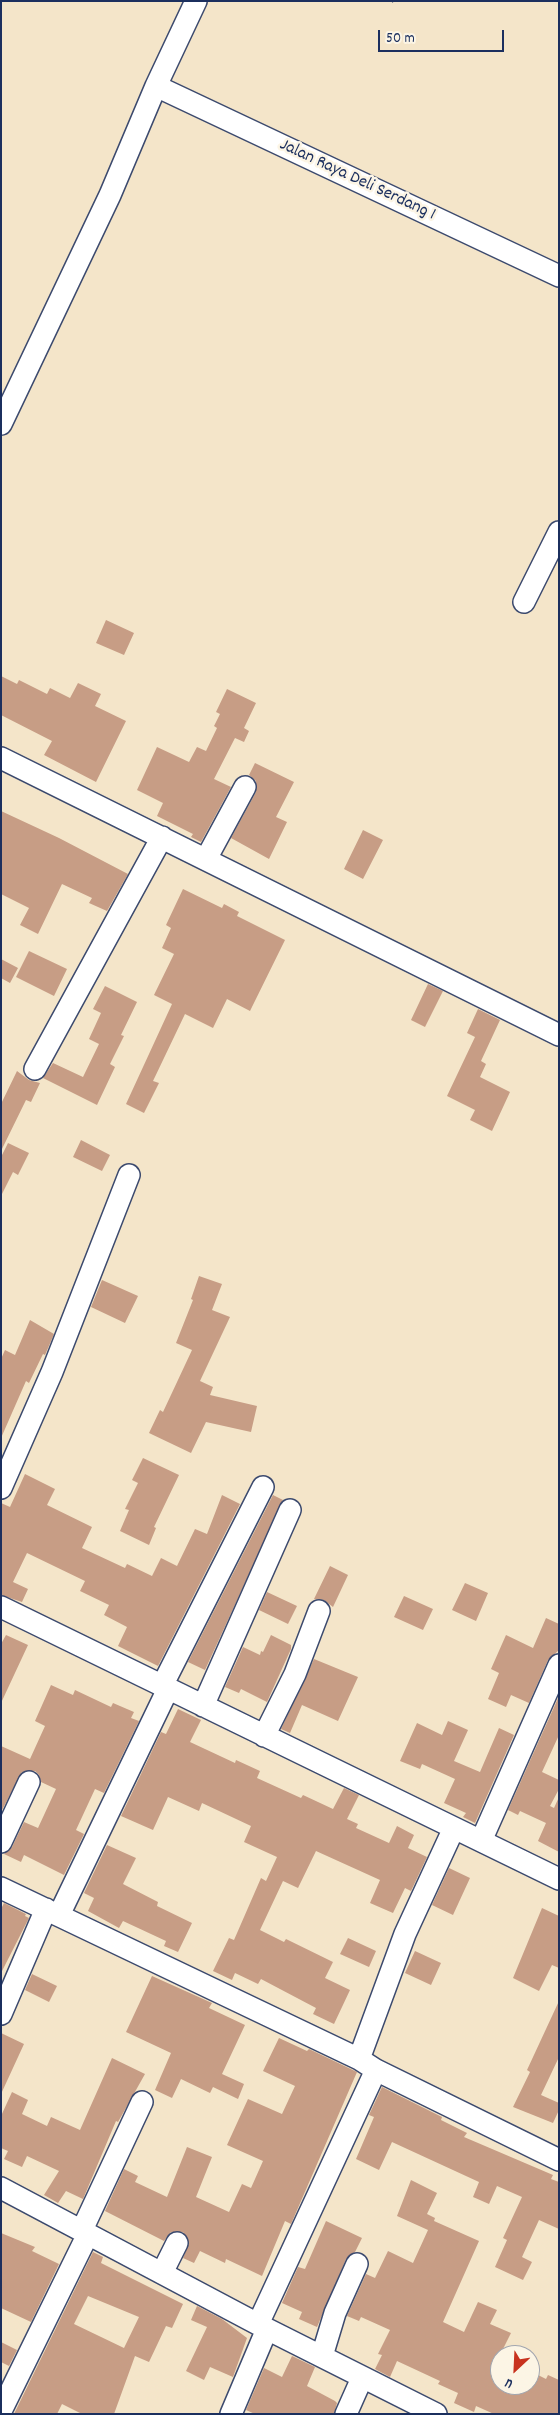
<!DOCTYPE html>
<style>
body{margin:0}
#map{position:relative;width:560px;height:2415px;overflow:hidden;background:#f4e5c9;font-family:Dekko,sans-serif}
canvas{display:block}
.frame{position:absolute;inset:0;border:2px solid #1b2f5e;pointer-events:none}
.north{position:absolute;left:490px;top:2345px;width:50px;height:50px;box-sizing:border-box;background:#fcf5e5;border:1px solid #a2a6af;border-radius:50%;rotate:205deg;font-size:14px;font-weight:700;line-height:20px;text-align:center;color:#1b2f5e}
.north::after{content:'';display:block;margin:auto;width:18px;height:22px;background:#c8321e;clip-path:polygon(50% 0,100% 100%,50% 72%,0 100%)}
.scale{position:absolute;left:378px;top:30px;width:126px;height:22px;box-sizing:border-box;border:2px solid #1b2f5e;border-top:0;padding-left:6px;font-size:15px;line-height:18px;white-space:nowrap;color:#1b2f5e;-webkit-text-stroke:4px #fcf5e5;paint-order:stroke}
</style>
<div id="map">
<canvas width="560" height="2415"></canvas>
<div class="frame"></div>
<div class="north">U</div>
<div class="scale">50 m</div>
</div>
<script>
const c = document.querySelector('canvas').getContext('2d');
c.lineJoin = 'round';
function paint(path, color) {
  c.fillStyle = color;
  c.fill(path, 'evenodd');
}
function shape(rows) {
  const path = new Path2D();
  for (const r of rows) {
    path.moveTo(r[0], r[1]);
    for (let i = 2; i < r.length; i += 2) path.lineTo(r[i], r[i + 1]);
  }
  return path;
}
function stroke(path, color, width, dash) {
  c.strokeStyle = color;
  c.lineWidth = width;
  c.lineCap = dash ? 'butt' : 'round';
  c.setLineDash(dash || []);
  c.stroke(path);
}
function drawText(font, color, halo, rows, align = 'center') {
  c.font = font + ' Dekko,sans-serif';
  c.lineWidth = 5;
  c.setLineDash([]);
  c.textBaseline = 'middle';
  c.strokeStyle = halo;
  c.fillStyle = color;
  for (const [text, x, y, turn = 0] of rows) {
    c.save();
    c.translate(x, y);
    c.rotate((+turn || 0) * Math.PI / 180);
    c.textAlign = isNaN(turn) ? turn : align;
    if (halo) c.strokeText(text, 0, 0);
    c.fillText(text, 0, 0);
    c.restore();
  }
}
const building = shape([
 [106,620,134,633,124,655,96,643],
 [1,676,17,684,19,680,47,694,50,688,70,698,78,683,101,694,95,706,126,721,96,782,44,755,52,741,1,715],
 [227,689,256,703,244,728,249,731,244,742,235,738,214,779,231,787,201,842,191,837,193,834,157,816,163,803,137,790,157,747,189,762,197,747,206,751,217,728,214,726,220,714,216,712],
 [255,763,294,782,276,817,287,822,269,859,231,838,256,792,256,781,249,775],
 [1,811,59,838,128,874,107,911,89,903,92,898,62,884,38,934,20,925,29,908,1,894],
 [363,830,383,840,363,879,344,869],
 [183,889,222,908,224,904,239,912,237,916,285,940,250,1011,227,999,213,1028,185,1014,153,1081,159,1083,144,1113,126,1104,172,1004,154,995,174,954,162,948,171,928,166,925],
 [29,951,67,969,54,996,16,977],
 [1,959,18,968,10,983,1,978],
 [428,984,443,991,425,1027,411,1020],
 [105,986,137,1002,121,1035,124,1036,110,1064,115,1067,97,1105,43,1078,53,1063,83,1077,99,1044,89,1039,101,1013,93,1009],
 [478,1009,500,1020,481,1061,486,1064,480,1077,510,1092,492,1131,470,1120,475,1110,447,1096,475,1037,467,1033],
 [17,1071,29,1080,40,1083,31,1102,26,1100,1,1151,1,1104],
 [81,1140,110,1155,102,1171,73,1157],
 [8,1143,29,1153,18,1175,13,1172,1,1196,1,1157],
 [199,1276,222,1284,212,1310,230,1317,200,1381,213,1387,210,1395,257,1406,251,1432,206,1422,191,1453,149,1433,160,1410,163,1412,192,1350,176,1343,193,1300,191,1299],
 [102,1280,138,1296,125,1323,91,1307],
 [30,1320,54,1334,45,1355,43,1354,29,1383,26,1381,1,1438,1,1359,5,1350,15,1355],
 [143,1458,179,1475,154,1527,156,1528,149,1545,120,1531,129,1510,125,1509,138,1483,132,1480],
 [25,1474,55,1489,47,1505,92,1527,82,1548,125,1568,127,1564,152,1576,161,1558,177,1566,195,1529,207,1534,222,1495,240,1504,158,1666,118,1646,127,1627,104,1615,109,1605,80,1591,85,1581,27,1553,13,1582,28,1589,22,1602,1,1595,1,1503,10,1507],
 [273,1495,283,1500,205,1670,188,1662],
 [330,1566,348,1575,333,1607,324,1600,314,1599],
 [465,1583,488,1593,476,1621,452,1610],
 [267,1592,297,1606,288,1624,259,1610],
 [404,1596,433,1609,423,1630,394,1617],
 [546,1618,559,1624,559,1650,548,1660,529,1703,511,1695,506,1707,488,1699,499,1673,491,1669,506,1635,533,1648],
 [6,1635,28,1645,1,1703,1,1644],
 [271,1635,291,1645,291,1649,267,1702,241,1689,239,1693,225,1687,243,1647,260,1655,261,1651,263,1652],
 [314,1659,358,1677,338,1721,302,1705,290,1733,281,1729],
 [51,1685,73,1695,75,1690,111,1707,113,1703,134,1712,131,1718,139,1721,104,1793,95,1789,76,1830,84,1834,64,1875,24,1855,21,1862,4,1854,12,1847,24,1822,38,1828,56,1789,41,1782,39,1775,35,1771,22,1772,1,1812,1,1746,30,1759,45,1726,35,1721],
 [559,1696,559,1735,542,1772,559,1780,559,1789,550,1806,554,1808,559,1797,559,1852,538,1841,546,1823,520,1811,518,1815,508,1810],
 [178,1709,201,1720,190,1742,235,1763,236,1760,260,1771,257,1778,301,1798,303,1795,333,1809,344,1788,359,1795,347,1819,358,1824,356,1828,389,1843,397,1826,414,1835,408,1848,427,1857,411,1891,405,1888,393,1913,370,1903,380,1880,316,1851,298,1888,283,1881,260,1930,284,1942,286,1939,333,1962,325,1978,350,1990,334,2024,313,2014,316,2008,261,1979,258,1984,235,1973,232,1980,213,1971,229,1938,234,1940,261,1878,266,1881,277,1857,244,1842,251,1826,202,1803,199,1811,168,1797,153,1830,121,1816,161,1732,166,1734],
 [448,1721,468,1730,454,1761,480,1772,499,1728,514,1735,475,1823,463,1817,466,1813,444,1803,455,1779,422,1764,420,1769,400,1761,417,1723,442,1735],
 [107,1845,136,1858,123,1884,158,1902,157,1906,192,1923,178,1952,164,1946,166,1941,123,1921,119,1928,88,1911,94,1898,84,1893],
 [449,1868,470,1878,453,1915,432,1905],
 [4,1903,26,1914,25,1916,29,1918,1,1973,1,1909],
 [542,1908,559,1916,559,1968,552,1965,539,1991,513,1978],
 [348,1938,376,1951,369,1967,340,1954],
 [415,1951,441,1963,431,1985,405,1973],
 [32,1974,57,1986,49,2002,25,1990],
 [152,1976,212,2003,209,2008,245,2025,222,2074,244,2084,238,2099,213,2087,210,2093,181,2079,172,2098,155,2090,171,2053,126,2032],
 [559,2001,559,2057,541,2095,559,2103,559,2110,553,2123,513,2107,530,2072,527,2070],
 [1,2033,24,2044,1,2094],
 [279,2038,307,2051,309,2049,357,2072,291,2224,285,2221,262,2276,226,2259,225,2263,200,2251,194,2263,183,2258,189,2243,183,2232,171,2232,164,2241,105,2211,124,2169,138,2176,135,2182,167,2197,187,2147,212,2157,196,2197,229,2212,242,2184,251,2188,263,2161,227,2145,248,2099,282,2114,295,2086,263,2071],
 [112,2058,145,2074,118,2122,116,2121,83,2199,66,2191,58,2203,44,2195,59,2171,27,2156,22,2167,4,2159,8,2151,1,2148,1,2116,12,2092,28,2100,22,2114,47,2126,51,2117,80,2130],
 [382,2087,442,2117,441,2120,467,2133,464,2137,553,2175,551,2179,559,2182,559,2229,539,2220,522,2257,532,2262,523,2280,495,2267,507,2240,503,2238,522,2197,497,2186,489,2204,473,2197,479,2182,392,2142,379,2170,356,2159,374,2117,369,2115],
 [411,2180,437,2193,427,2214,435,2218,434,2221,479,2241,443,2322,464,2332,478,2302,497,2310,490,2324,511,2333,500,2355,500,2385,530,2385,530,2371,546,2379,548,2375,559,2380,559,2414,494,2414,476,2406,474,2412,454,2403,458,2393,438,2384,440,2381,397,2361,390,2377,375,2369,382,2355,378,2354,390,2330,361,2317,359,2321,347,2316,366,2274,375,2278,388,2251,413,2263,428,2230,397,2216],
 [326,2221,362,2238,355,2252,346,2259,317,2327,299,2319,302,2312,282,2303,298,2267,305,2269],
 [1,2233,35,2247,32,2251,59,2264,31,2322,1,2308],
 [93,2252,103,2257,101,2263,183,2304,172,2328,166,2326,149,2362,135,2356,114,2414,82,2414,62,2404,57,2414,14,2414],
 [88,2296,139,2317,124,2348,74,2324],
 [197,2306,222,2319,247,2338,233,2377,210,2367,204,2380,186,2371,207,2327,191,2320],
 [1,2342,17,2350,9,2366,1,2362],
 [292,2356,315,2367,307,2386,335,2401,337,2403,334,2414,255,2414,246,2410,264,2368,282,2377]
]);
const path = shape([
 [393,1,396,5]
]);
const minor = shape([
 [156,86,559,276],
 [1,424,110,195,156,86,196,1],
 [524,602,559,532],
 [1,758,559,1035],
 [206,859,245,787],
 [35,1069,162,837],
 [1,1488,52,1372,129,1175],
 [1,1607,559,1879],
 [162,1686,263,1487],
 [203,1706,290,1510],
 [264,1736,295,1674,319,1611],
 [481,1841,559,1665],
 [1,1842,29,1782],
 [1,1888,359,2059,376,2070,559,2160],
 [59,1915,168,1689],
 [1,2014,46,1909],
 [359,2059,405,1934,454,1828],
 [1,2188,267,2329,436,2414],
 [82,2230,142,2102],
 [162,2273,177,2243],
 [258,2324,376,2070],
 [322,2356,335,2313,357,2264],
 [1,2411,88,2234],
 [231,2414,267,2329],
 [346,2414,362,2378]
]);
const streetNames = [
 ["Jalan Raya Deli Serdang 1",357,181,25]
];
paint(building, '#c79d85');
stroke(minor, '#3c4a6e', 24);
stroke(path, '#3c4a6e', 3, [1, 4]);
stroke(minor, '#fff', 21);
drawText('18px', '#1b2f5e', '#fcf5e5', streetNames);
</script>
